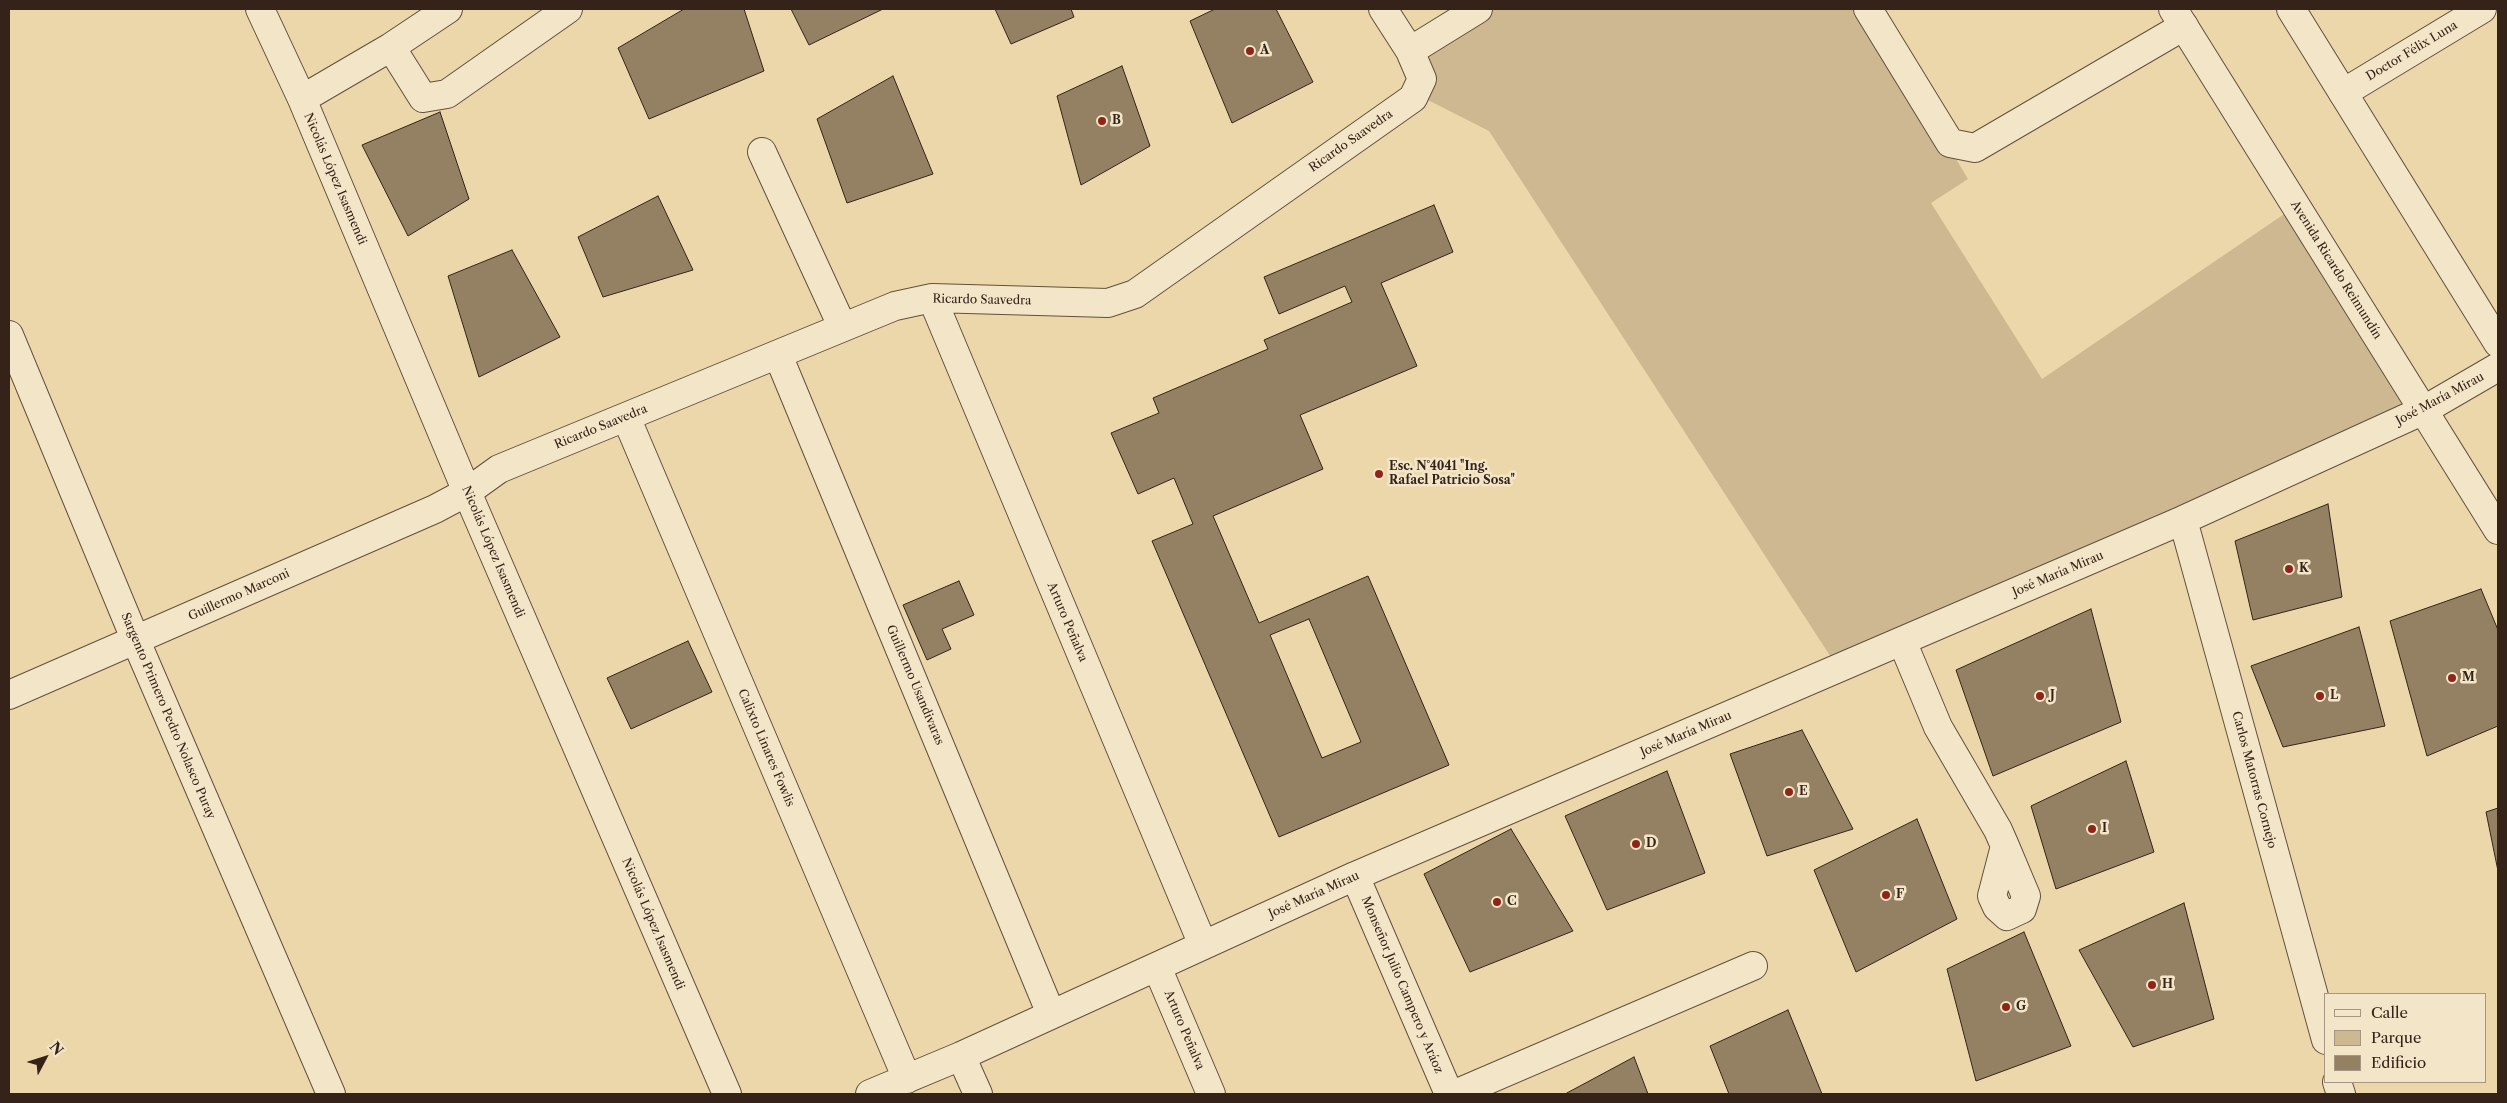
<!DOCTYPE html>
<meta charset="utf-8">
<style>
body{margin:0}
#map{position:relative;width:2507px;height:1103px;overflow:hidden;background:#ecd7aa;font-family:"Libre Caslon Text",serif}
canvas{display:block}
.frame{position:absolute;inset:0;border:10px solid #352319;pointer-events:none}
.legend{position:absolute;left:2324px;top:993px;width:162px;height:90px;box-sizing:border-box;background:#f3e5c8;border:1px solid #a79782;margin:0;padding:6px 9px;list-style:none;font-size:15px;color:#352319}
.legend li{display:flex;align-items:center;gap:10px;height:25px}
.legend b{width:25px;border:1px solid #a79782}
.north{position:absolute;left:20px;top:1033px;width:50px;height:50px;-webkit-text-stroke:4px #f3e5c8;paint-order:stroke;rotate:50deg;font-size:14px;font-weight:700;line-height:20px;text-align:center;color:#352319}
.north::after{content:'';display:block;margin:auto;width:18px;height:22px;background:#352319;clip-path:polygon(50% 0,100% 100%,50% 72%,0 100%)}
</style>
<div id="map">
<canvas width="2507" height="1103"></canvas>
<div class="frame"></div>
<ul class="legend">
<li><b style="height:6px;background:#f3e5c8"></b>Calle</li>
<li><b style="height:14px;background:#cdb891"></b>Parque</li>
<li><b style="height:14px;background:#948164"></b>Edificio</li>
</ul>
<div class="north">N</div>
</div>
<script>
const c = document.querySelector('canvas').getContext('2d');
c.lineJoin = 'round';
function paint(path, color) {
  c.fillStyle = color;
  c.fill(path, 'evenodd');
}
function shape(rows) {
  const path = new Path2D();
  for (const r of rows) {
    path.moveTo(r[0], r[1]);
    for (let i = 2; i < r.length; i += 2) path.lineTo(r[i], r[i + 1]);
  }
  return path;
}
function stroke(path, color, width, dash) {
  c.strokeStyle = color;
  c.lineWidth = width;
  c.lineCap = dash ? 'butt' : 'round';
  c.setLineDash(dash || []);
  c.stroke(path);
}
function drawText(font, color, halo, rows, align = 'center') {
  c.font = font + ' "Libre Caslon Text",serif';
  c.lineWidth = 5;
  c.setLineDash([]);
  c.textBaseline = 'middle';
  c.strokeStyle = halo;
  c.fillStyle = color;
  for (const [text, x, y, turn = 0] of rows) {
    c.save();
    c.translate(x, y);
    c.rotate((+turn || 0) * Math.PI / 180);
    c.textAlign = isNaN(turn) ? turn : align;
    if (halo) c.strokeText(text, 0, 0);
    c.fillText(text, 0, 0);
    c.restore();
  }
}
const green = shape([
 [1478,9,1866,9,1968,179,1931,203,2042,379,2296,206,2424,410,1838,668,1489,131,1426,99,1410,51]
]);
const building = shape([
 [684,9,744,9,764,71,649,119,618,48,684,9],
 [791,9,883,9,809,45,791,9],
 [995,9,1071,9,1074,17,1011,44,995,9],
 [1215,9,1276,9,1313,82,1232,123,1190,21,1215,9],
 [1122,66,1150,146,1081,185,1057,96,1122,66],
 [893,76,933,174,847,203,817,119,893,76],
 [440,112,469,199,408,236,362,145,440,112],
 [658,196,693,270,603,297,578,237,658,196],
 [1434,205,1453,252,1381,283,1417,366,1300,415,1323,469,1213,516,1259,623,1368,576,1449,765,1279,837,1152,541,1193,524,1174,478,1138,494,1111,433,1159,413,1153,398,1268,349,1264,340,1352,302,1345,286,1279,314,1264,277,1434,205],
 [1309,619,1361,742,1322,758,1270,635,1309,619],
 [512,250,560,337,479,377,448,276,512,250],
 [2328,504,2342,597,2253,620,2235,541,2328,504],
 [959,581,974,615,942,629,951,649,927,660,903,605,959,581],
 [2481,589,2498,630,2498,726,2427,756,2390,621,2481,589],
 [2091,609,2121,722,1993,776,1956,670,2091,609],
 [2359,627,2385,726,2283,747,2251,666,2359,627],
 [688,641,712,692,631,729,607,678,688,641],
 [1802,730,1853,829,1767,856,1730,754,1802,730],
 [2126,761,2154,852,2056,889,2031,806,2126,761],
 [1667,771,1705,873,1607,910,1565,816,1667,771],
 [2498,808,2498,871,2486,812,2498,808],
 [1917,819,1957,919,1856,972,1814,870,1917,819],
 [1511,829,1573,931,1470,972,1424,874,1511,829],
 [2184,903,2214,1019,2133,1047,2079,950,2184,903],
 [2024,932,2071,1046,1976,1081,1947,969,2024,932],
 [1788,1010,1822,1094,1729,1094,1710,1046,1788,1010],
 [1634,1057,1648,1094,1565,1094,1634,1057]
]);
const pedestrian = shape([
 [1868,9,1950,143,1975,148,2184,26]
]);
const minor = shape([
 [260,9,302,99,467,492,727,1094],
 [391,47,423,98,447,94,568,9],
 [1410,51,1478,9],
 [2343,93,2482,9],
 [302,99,391,47,448,9],
 [762,152,842,326],
 [932,298,1203,945],
 [9,335,136,641,331,1094],
 [778,355,1051,1014],
 [626,417,907,1079],
 [2183,520,2326,1040],
 [1902,641,1938,727,1998,830,2005,846,2026,896,2022,909,2007,916,1997,907,1992,896,2005,846],
 [9,695,435,509,467,492,499,469,895,306,932,298,1108,303,1135,294,1413,98,1422,79,1410,51,1383,9],
 [1355,876,1449,1094],
 [1157,967,1211,1094],
 [961,1056,978,1094],
 [2337,1082,2341,1094],
 [870,1094,961,1056,1355,876,2183,520,2424,410,2498,367],
 [1455,1094,1753,966]
]);
const tertiary = shape([
 [2173,9,2498,530],
 [2291,9,2498,343]
]);
const markers = [
 [1250,51,5,"#8f2418"],
 [1102,121,5,"#8f2418"],
 [1379,474,5,"#8f2418"],
 [2289,569,5,"#8f2418"],
 [2452,678,5,"#8f2418"],
 [2040,696,5,"#8f2418"],
 [2320,696,5,"#8f2418"],
 [1789,792,5,"#8f2418"],
 [2092,829,5,"#8f2418"],
 [1636,844,5,"#8f2418"],
 [1886,895,5,"#8f2418"],
 [1497,902,5,"#8f2418"],
 [2152,985,5,"#8f2418"],
 [2006,1007,5,"#8f2418"]
];
const poiNames = [
 ["A",1260,51],
 ["B",1112,121],
 ["Esc. N°4041 \"Ing.",1389,467],
 ["Rafael Patricio Sosa\"",1389,481],
 ["K",2299,569],
 ["M",2462,678],
 ["J",2050,696],
 ["L",2330,696],
 ["E",1799,792],
 ["I",2102,829],
 ["D",1646,844],
 ["F",1896,895],
 ["C",1507,902],
 ["H",2162,985],
 ["G",2016,1007]
];
const streetNames = [
 ["Doctor Félix Luna",2412,51,-31],
 ["Ricardo Saavedra",1351,141,-35],
 ["Nicolás López Isasmendi",335,179,67],
 ["Avenida Ricardo Reimundín",2336,270,58],
 ["Ricardo Saavedra",982,300,1],
 ["José María Mirau",2440,399,-28],
 ["Ricardo Saavedra",601,427,-22],
 ["Nicolás López Isasmendi",493,552,67],
 ["José María Mirau",2058,574,-23],
 ["Guillermo Marconi",239,595,-24],
 ["Arturo Peñalva",1067,622,67],
 ["Guillermo Usandivaras",915,685,67],
 ["Sargento Primero Pedro Nolasco Puray",168,716,67],
 ["José María Mirau",1686,734,-23],
 ["Calixto Linares Fowlis",766,748,67],
 ["Carlos Matorras Cornejo",2254,780,75],
 ["José María Mirau",1314,895,-24],
 ["Nicolás López Isasmendi",653,924,67],
 ["Monseñor Julio Campero y Aráoz",1402,985,67],
 ["Arturo Peñalva",1184,1030,67]
];
paint(green, '#cdb891');
paint(building, '#948164');
stroke(building, '#352319', 1);
stroke(pedestrian, '#63503d', 30);
stroke(minor, '#63503d', 30);
stroke(tertiary, '#63503d', 30);
stroke(pedestrian, '#f3e5c8', 28);
stroke(minor, '#f3e5c8', 28);
stroke(tertiary, '#f3e5c8', 28);
for (const [x, y, r, color] of markers) {
  const dot = new Path2D();
  dot.arc(x, y, r, 0, 2 * Math.PI);
  c.fillStyle = color;
  c.fill(dot);
  stroke(dot, '#f3e5c8', 2);
}
drawText('bold 12px', '#352319', '#f3e5c8', poiNames, 'left');
drawText('12px', '#352319', '#f3e5c8', streetNames);
</script>
